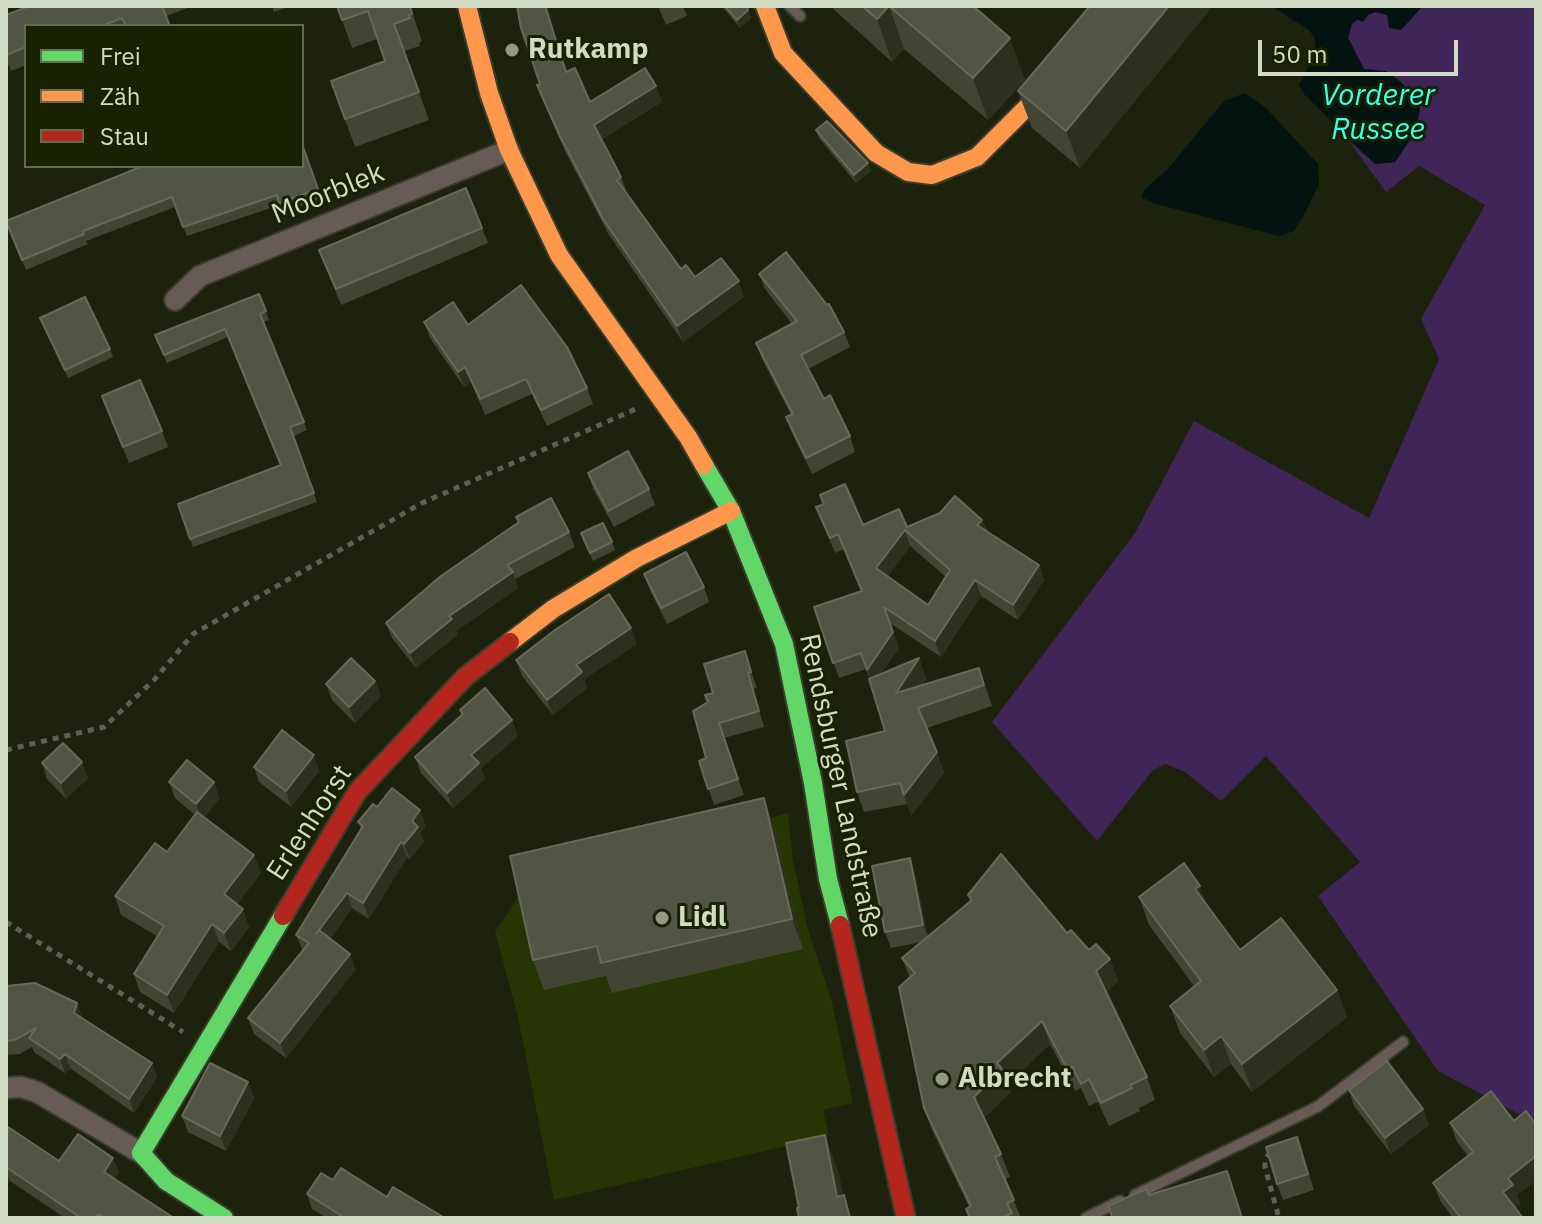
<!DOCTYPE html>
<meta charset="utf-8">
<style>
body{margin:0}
#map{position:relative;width:1542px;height:1224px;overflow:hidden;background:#1c220c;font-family:"IBM Plex Sans",sans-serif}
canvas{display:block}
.frame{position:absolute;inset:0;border:8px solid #d2dbc4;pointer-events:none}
.legend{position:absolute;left:24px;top:24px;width:280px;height:144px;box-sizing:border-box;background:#182203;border:2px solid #626c50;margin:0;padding:10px 14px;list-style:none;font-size:24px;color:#d2dbc4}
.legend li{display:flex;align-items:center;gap:16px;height:40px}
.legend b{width:40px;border:2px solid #626c50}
.scale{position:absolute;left:1258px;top:40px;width:200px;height:36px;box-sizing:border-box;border:4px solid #d2dbc4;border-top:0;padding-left:10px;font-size:24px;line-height:28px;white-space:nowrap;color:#d2dbc4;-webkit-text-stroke:6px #182203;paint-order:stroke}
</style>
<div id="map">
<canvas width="1542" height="1224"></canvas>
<div class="frame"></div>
<ul class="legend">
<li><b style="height:10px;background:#63d668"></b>Frei</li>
<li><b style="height:10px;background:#ff974d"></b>Zäh</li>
<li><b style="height:10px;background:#b3261e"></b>Stau</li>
</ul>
<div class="scale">50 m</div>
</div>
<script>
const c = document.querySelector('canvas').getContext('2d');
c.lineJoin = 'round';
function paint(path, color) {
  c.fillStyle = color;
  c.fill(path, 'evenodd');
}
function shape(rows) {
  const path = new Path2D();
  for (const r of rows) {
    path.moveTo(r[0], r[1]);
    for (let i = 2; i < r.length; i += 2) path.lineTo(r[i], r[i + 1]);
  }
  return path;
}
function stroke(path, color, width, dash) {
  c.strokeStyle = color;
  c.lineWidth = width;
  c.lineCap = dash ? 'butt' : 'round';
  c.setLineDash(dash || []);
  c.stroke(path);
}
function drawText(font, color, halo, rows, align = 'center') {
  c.font = font + ' "IBM Plex Sans",sans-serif';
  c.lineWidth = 6;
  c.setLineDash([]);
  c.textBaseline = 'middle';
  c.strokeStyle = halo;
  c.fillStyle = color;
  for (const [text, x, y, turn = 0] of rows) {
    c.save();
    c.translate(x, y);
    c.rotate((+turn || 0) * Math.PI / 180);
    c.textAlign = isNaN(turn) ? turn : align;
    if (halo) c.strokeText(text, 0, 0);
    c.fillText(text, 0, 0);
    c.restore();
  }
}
const built = shape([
 [788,813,793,860,808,930,832,1002,853,1103,823,1110,829,1136,554,1200,518,1017,495,932,524,888]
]);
const green = shape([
 [1423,6,1536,6,1536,1116,1530,1120,1438,1071,1318,896,1360,862,1266,756,1221,801,1185,772,1165,764,1153,770,1097,841,992,722,1135,533,1194,421,1369,518,1439,359,1421,319,1485,205,1419,166,1386,192,1348,140,1375,164,1395,162,1416,131,1364,69,1348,38,1351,24,1369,14,1376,12,1387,15,1400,30]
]);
const water = shape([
 [1271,6,1423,6,1401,30,1389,28,1387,15,1376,12,1369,14,1363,22,1357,19,1352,24,1348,38,1364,69,1386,71,1401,82,1421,102,1416,131,1395,162,1375,164,1304,94,1299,85,1316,53,1315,39,1309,30],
 [1245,93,1266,108,1318,164,1319,184,1307,209,1294,231,1279,236,1156,204,1141,197,1145,189,1167,170,1224,101]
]);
const path = shape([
 [6,750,104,727,154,680,193,634,422,503,638,408],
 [6,922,183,1032],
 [1270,1152,1265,1160,1265,1167,1279,1218]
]);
const lane = shape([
 [790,6,800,16],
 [1135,1195,1317,1107,1403,1042],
 [1086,1218,1120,1201]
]);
const street = shape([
 [175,300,200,276,509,150],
 [6,1088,21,1087,37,1092,141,1153]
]);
const fast = shape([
 [704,465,731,511,784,644,813,783,828,879,840,925],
 [224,1218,166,1181,141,1153,283,916]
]);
const slow = shape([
 [467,6,489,93,509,150,559,255,688,437,704,465],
 [765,6,783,53,876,153,908,172,932,175,977,157,1036,98,1048,76],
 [510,642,553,609,637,558,731,511]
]);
const jam = shape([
 [283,916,357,792,465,677,510,642],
 [840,925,906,1218]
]);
const wall = shape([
 [30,6,193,6,166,16,170,26,26,26,26,65,11,71,9,65,6,66,6,15],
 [272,6,291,6,274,12],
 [337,6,410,6,422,41,419,43,420,46,404,51,429,120,355,147,331,81,385,61,377,39,352,48],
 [658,6,683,6,687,16,666,25],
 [723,6,747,6,751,18,740,28,724,9],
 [830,6,973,6,1025,80,988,120,904,49,892,62],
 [1211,8,1080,168,1032,128,1018,91],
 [553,29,567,72,590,102,662,102,602,139,621,177,627,193,681,269,695,277,744,297,683,342,609,235,565,151,543,101,537,85,540,84],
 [816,130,868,163,871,171,856,183,819,138],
 [302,144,321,199,283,213,280,205,187,236,175,207,86,241,88,244,26,270,9,231],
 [482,228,488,243,341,305,319,250],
 [759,274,844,332,850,347,808,369,824,399,850,436,855,452,812,474,792,433,786,417,791,415,762,359,756,343,792,324,765,289],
 [259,294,269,320,263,322,307,430,294,436,317,502,193,547,190,539,280,465,228,337,167,363,155,335],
 [40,318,110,349,113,357,68,378],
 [424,322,468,325,587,388,593,404,547,426,532,394,485,415,471,382,464,387,430,338],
 [102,396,162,431,168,447,129,463],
 [588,473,649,489,655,505,614,527,593,489],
 [820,495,863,525,907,527,982,520,987,531,1039,565,1044,580,1018,620,981,596,941,657,890,623,899,648,880,675,919,658,926,679,922,685,979,668,992,706,927,728,944,773,911,816,907,804,864,812,857,792,885,731,866,669,839,678,814,607,862,591,844,549,835,553,822,522,816,507,824,504],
 [910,546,946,577,928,605,888,576],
 [516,517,569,532,575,547,515,579,518,588,456,631,457,635,416,668,392,638,386,623,518,522],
 [581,533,612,542,615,550,593,561],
 [644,574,704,587,709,602,667,624,650,590],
 [637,644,584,679,587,688,553,715,522,676,516,660],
 [750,667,757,688,753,689,764,727,724,738,744,795,714,805,699,761,706,758,708,702,705,695,713,693],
 [375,681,381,696,355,723,332,700,326,684],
 [460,710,518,736,481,768,485,779,453,808,421,773,415,757,462,715],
 [42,763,88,778,66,799,47,779],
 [254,767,319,771,291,807,259,782],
 [169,782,220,798,204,817,254,855,261,873,237,904,249,927,231,951,219,942,174,1013,140,992,134,974,157,936,121,915,115,896,167,852,195,815,175,798],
 [358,822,426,826,420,832,424,842,410,859,407,857,369,919,352,908,330,939,350,954,355,970,286,1058,254,1034,248,1018,303,951,296,935,361,830],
 [775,828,803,949,612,993,606,976,544,990,533,960],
 [915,874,928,937,970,902,968,895,1067,933,1089,950,1110,959,1118,981,1106,992,1147,1077,1155,1100,1139,1108,1140,1111,1109,1126,1098,1102,1089,1106,1081,1088,1075,1091,1050,1044,1008,1084,1011,1092,984,1118,1001,1154,1010,1177,1005,1179,1021,1218,969,1218,966,1209,969,1207,932,1130,924,1108,910,978,902,958,922,942,891,948,885,932],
 [1139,897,1207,906,1240,950,1337,990,1347,1017,1252,1092,1231,1064,1214,1077,1180,1033,1170,1006,1194,986,1149,925],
 [6,986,82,1017,82,1018,152,1063,157,1077,134,1113,70,1068,65,1073,34,1052,32,1047,20,1054,6,1055],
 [248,1082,254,1098,226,1151,188,1132,182,1116],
 [1349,1090,1429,1125,1391,1154,1354,1106],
 [1450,1123,1517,1195,1520,1204,1516,1208,1523,1218,1453,1218,1441,1202,1433,1183,1468,1156,1457,1142],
 [6,1134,59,1161,119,1172,114,1179,174,1218,65,1218,10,1181,6,1185],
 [1297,1137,1314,1190,1283,1200,1277,1184],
 [333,1180,387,1197,445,1218,327,1218,312,1209,307,1194]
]);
const shadedWall = shape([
 [545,6,548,6,553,29,547,14],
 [747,6,751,18,740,28,737,20],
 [889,6,904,49,892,62,877,19],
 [1169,6,1210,6,1211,8,1080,168,1066,131],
 [1010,38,1025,80,988,120,973,78],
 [656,86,662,102,600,140,594,125],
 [868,163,871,171,856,183,854,175],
 [739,281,744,297,683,342,677,326],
 [465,367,471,382,464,387,458,372],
 [982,520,988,535,977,525],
 [905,530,910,546,882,584,876,568],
 [1039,565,1044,580,1018,620,1013,605],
 [513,572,518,588,456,631,457,635,416,668,410,653,449,616],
 [975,580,981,596,941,657,935,641],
 [631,628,637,644,584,679,587,688,553,715,547,700,576,665],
 [893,632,899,648,872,686,867,670],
 [919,658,926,679,904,713,896,693],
 [375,681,381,696,355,723,349,707],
 [512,720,518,736,481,768,485,779,453,808,447,793,471,755],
 [937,752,944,773,911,816,904,795],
 [314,755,319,771,291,807,286,791],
 [82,762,88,778,66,799,61,783],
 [214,782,220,798,202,820,196,804],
 [764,798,775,828,803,949,792,919],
 [420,810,426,826,420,832,424,842,410,859,404,844,412,821],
 [401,842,407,857,369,919,363,903],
 [254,855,261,873,231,913,224,894],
 [910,858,915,874,929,940,923,925],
 [1200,886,1210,913,1195,889],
 [347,893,352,908,322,950,316,934],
 [243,909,249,927,231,951,224,933],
 [212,924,219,942,174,1013,167,995],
 [350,954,355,970,286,1058,280,1043],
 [1110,959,1118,981,1105,994,1096,971],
 [1337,990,1347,1017,1252,1092,1242,1064],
 [77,1003,82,1017,79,1027,74,1013],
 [1042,1021,1050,1044,1008,1084,1011,1092,982,1120,974,1097,997,1063],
 [1221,1036,1231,1064,1214,1077,1204,1050],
 [65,1054,70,1068,65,1073,60,1059],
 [152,1063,157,1077,134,1113,129,1099],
 [248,1082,254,1098,226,1151,220,1136],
 [1423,1109,1429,1125,1391,1154,1385,1138],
 [825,1135,839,1173,848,1218,837,1197],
 [1536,1156,1536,1181,1517,1195,1520,1204,1511,1212,1503,1192,1508,1178],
 [113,1158,119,1172,109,1187,104,1172],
 [6,1170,10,1181,7,1186,6,1184]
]);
const building = shape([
 [30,6,162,6,170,26,126,26,122,18,102,26,26,26,26,47,6,55,6,15,30,6],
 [337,6,410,6,412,14,409,15,410,18,394,24,419,92,345,119,331,81,385,61,368,11,342,20,337,6],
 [517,6,545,6,566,72,575,68,590,102,645,68,656,86,594,125,621,177,617,180,681,269,686,265,695,277,721,258,739,281,677,326,603,219,560,136,537,85,540,84,521,28,517,6],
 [725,6,747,6,748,10,737,20,725,6],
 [862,6,973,6,1010,38,973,78,889,6,877,19,862,6],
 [1090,6,1169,6,1066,131,1018,91,1090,6],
 [827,121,868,163,854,175,816,130,827,121],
 [302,144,318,189,279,203,277,195,183,227,172,197,83,231,84,234,22,260,6,221,143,166,302,166,302,144],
 [466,188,482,228,336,289,319,250,466,188],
 [786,252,827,305,829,304,844,332,801,355,824,399,830,395,850,436,806,458,786,417,793,414,756,343,797,321,759,274,786,252],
 [521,285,567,347,587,388,541,410,526,379,480,399,465,367,458,372,424,322,453,302,468,325,521,285],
 [259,294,266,311,260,314,304,422,290,427,314,493,190,539,178,504,281,465,225,329,164,355,155,335,259,294],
 [85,297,110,349,65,370,40,318,85,297],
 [140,380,162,431,123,447,102,396,140,380],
 [628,451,649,489,608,511,588,473,628,451],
 [845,484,863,525,899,509,907,527,940,513,955,496,982,520,977,525,1039,565,1013,605,975,580,935,641,884,607,893,632,867,670,861,653,833,663,814,607,862,591,838,534,830,538,816,507,824,504,820,495,845,484],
 [905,530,950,570,928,605,876,568,905,530],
 [551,498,569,532,507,565,513,572,449,616,452,619,410,653,386,623,441,576,519,522,516,517,551,498],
 [603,523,612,542,590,553,581,533,603,523],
 [686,552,704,587,661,608,644,574,686,552],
 [609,594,631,628,576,665,582,672,547,700,516,660,555,630,609,594],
 [745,651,751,672,748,673,759,711,719,723,738,779,708,789,699,761,706,758,693,711,708,702,705,695,713,693,704,664,745,651],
 [351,658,375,681,349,707,326,684,351,658],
 [919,658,896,693,979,668,984,685,918,708,937,752,904,795,900,783,857,792,846,741,885,731,869,679,919,658],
 [485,688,512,720,471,755,479,763,447,793,415,757,463,714,460,710,485,688],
 [282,730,314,755,286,791,254,767,282,730],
 [63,743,82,762,61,783,42,763,63,743],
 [187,760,214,782,196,804,169,782,187,760],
 [392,788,420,810,412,821,418,827,404,844,401,842,363,903,347,893,316,934,319,930,350,954,280,1043,248,1018,309,943,296,935,363,826,358,822,373,804,377,807,392,788],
 [764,798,792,919,601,963,597,946,533,960,510,856,764,798],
 [197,812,254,855,224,894,243,909,224,933,212,924,167,995,134,974,164,926,115,896,155,843,167,852,197,812],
 [1001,854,1067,933,1071,930,1089,950,1096,944,1110,959,1096,971,1147,1077,1130,1085,1132,1088,1101,1103,1089,1079,1081,1084,1072,1066,1067,1069,1042,1021,997,1063,1002,1069,974,1097,1001,1154,995,1157,1014,1200,1007,1203,1012,1213,1004,1217,1004,1218,970,1218,966,1209,971,1206,924,1108,899,987,915,973,902,958,972,900,968,895,1001,854],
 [910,858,923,925,885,932,872,866,910,858],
 [1184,863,1200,886,1195,889,1240,950,1281,918,1337,990,1242,1064,1221,1036,1204,1050,1170,1006,1201,981,1139,897,1184,863],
 [35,983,77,1003,74,1013,152,1063,129,1099,65,1054,60,1059,29,1038,36,1028,15,1040,6,1041,6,986,35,983],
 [1387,1061,1423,1109,1385,1138,1349,1090,1387,1061],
 [210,1063,248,1082,220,1136,182,1116,210,1063],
 [1491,1091,1514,1121,1526,1111,1536,1124,1536,1156,1508,1178,1513,1185,1503,1192,1523,1218,1461,1218,1433,1183,1473,1152,1450,1123,1491,1091],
 [8,1127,59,1161,78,1134,113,1158,104,1172,174,1218,105,1218,98,1214,96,1218,81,1218,6,1167,6,1134,7,1136,8,1127],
 [825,1135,837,1197,844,1195,850,1218,799,1218,797,1208,799,1208,786,1143,825,1135],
 [1297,1137,1308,1174,1277,1184,1266,1147,1297,1137],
 [341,1168,387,1197,393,1187,445,1218,345,1218,307,1194,321,1173,333,1180,341,1168],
 [1227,1171,1242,1218,1107,1218,1112,1216,1108,1206,1146,1189,1149,1195,1227,1171]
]);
const markers = [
 [512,50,8,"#929a84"],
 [662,918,8,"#929a84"],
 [942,1079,8,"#929a84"]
];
const poiNames = [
 ["Rutkamp",528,50],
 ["Lidl",678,918],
 ["Albrecht",958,1079]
];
const streetNames = [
 ["Moorblek",328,194,-22],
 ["Rendsburger Landstraße",840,786,78],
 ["Erlenhorst",310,823,-57]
];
const waterNames = [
 ["Vorderer",1378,96],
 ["Russee",1378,130]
];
paint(built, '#273404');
paint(green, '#402559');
paint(water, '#031310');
stroke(lane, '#383e2b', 14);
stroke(street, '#383e2b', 24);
stroke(fast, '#383e2b', 22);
stroke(slow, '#383e2b', 22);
stroke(jam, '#383e2b', 22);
stroke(path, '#655e58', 5, [6, 6]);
stroke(lane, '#675a57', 10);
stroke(street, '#675a57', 20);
stroke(fast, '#63d668', 18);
stroke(slow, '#ff974d', 18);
stroke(jam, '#b3261e', 18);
paint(wall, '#434533');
paint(shadedWall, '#2d301d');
paint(building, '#525543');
stroke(building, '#666a57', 2);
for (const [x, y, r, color] of markers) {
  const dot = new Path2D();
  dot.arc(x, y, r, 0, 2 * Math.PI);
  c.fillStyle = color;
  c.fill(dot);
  stroke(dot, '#182203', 3);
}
drawText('bold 28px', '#d2dbc4', '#182203', poiNames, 'left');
drawText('28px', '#d2dbc4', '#182203', streetNames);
drawText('italic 30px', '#3cfeeb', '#182203', waterNames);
</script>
